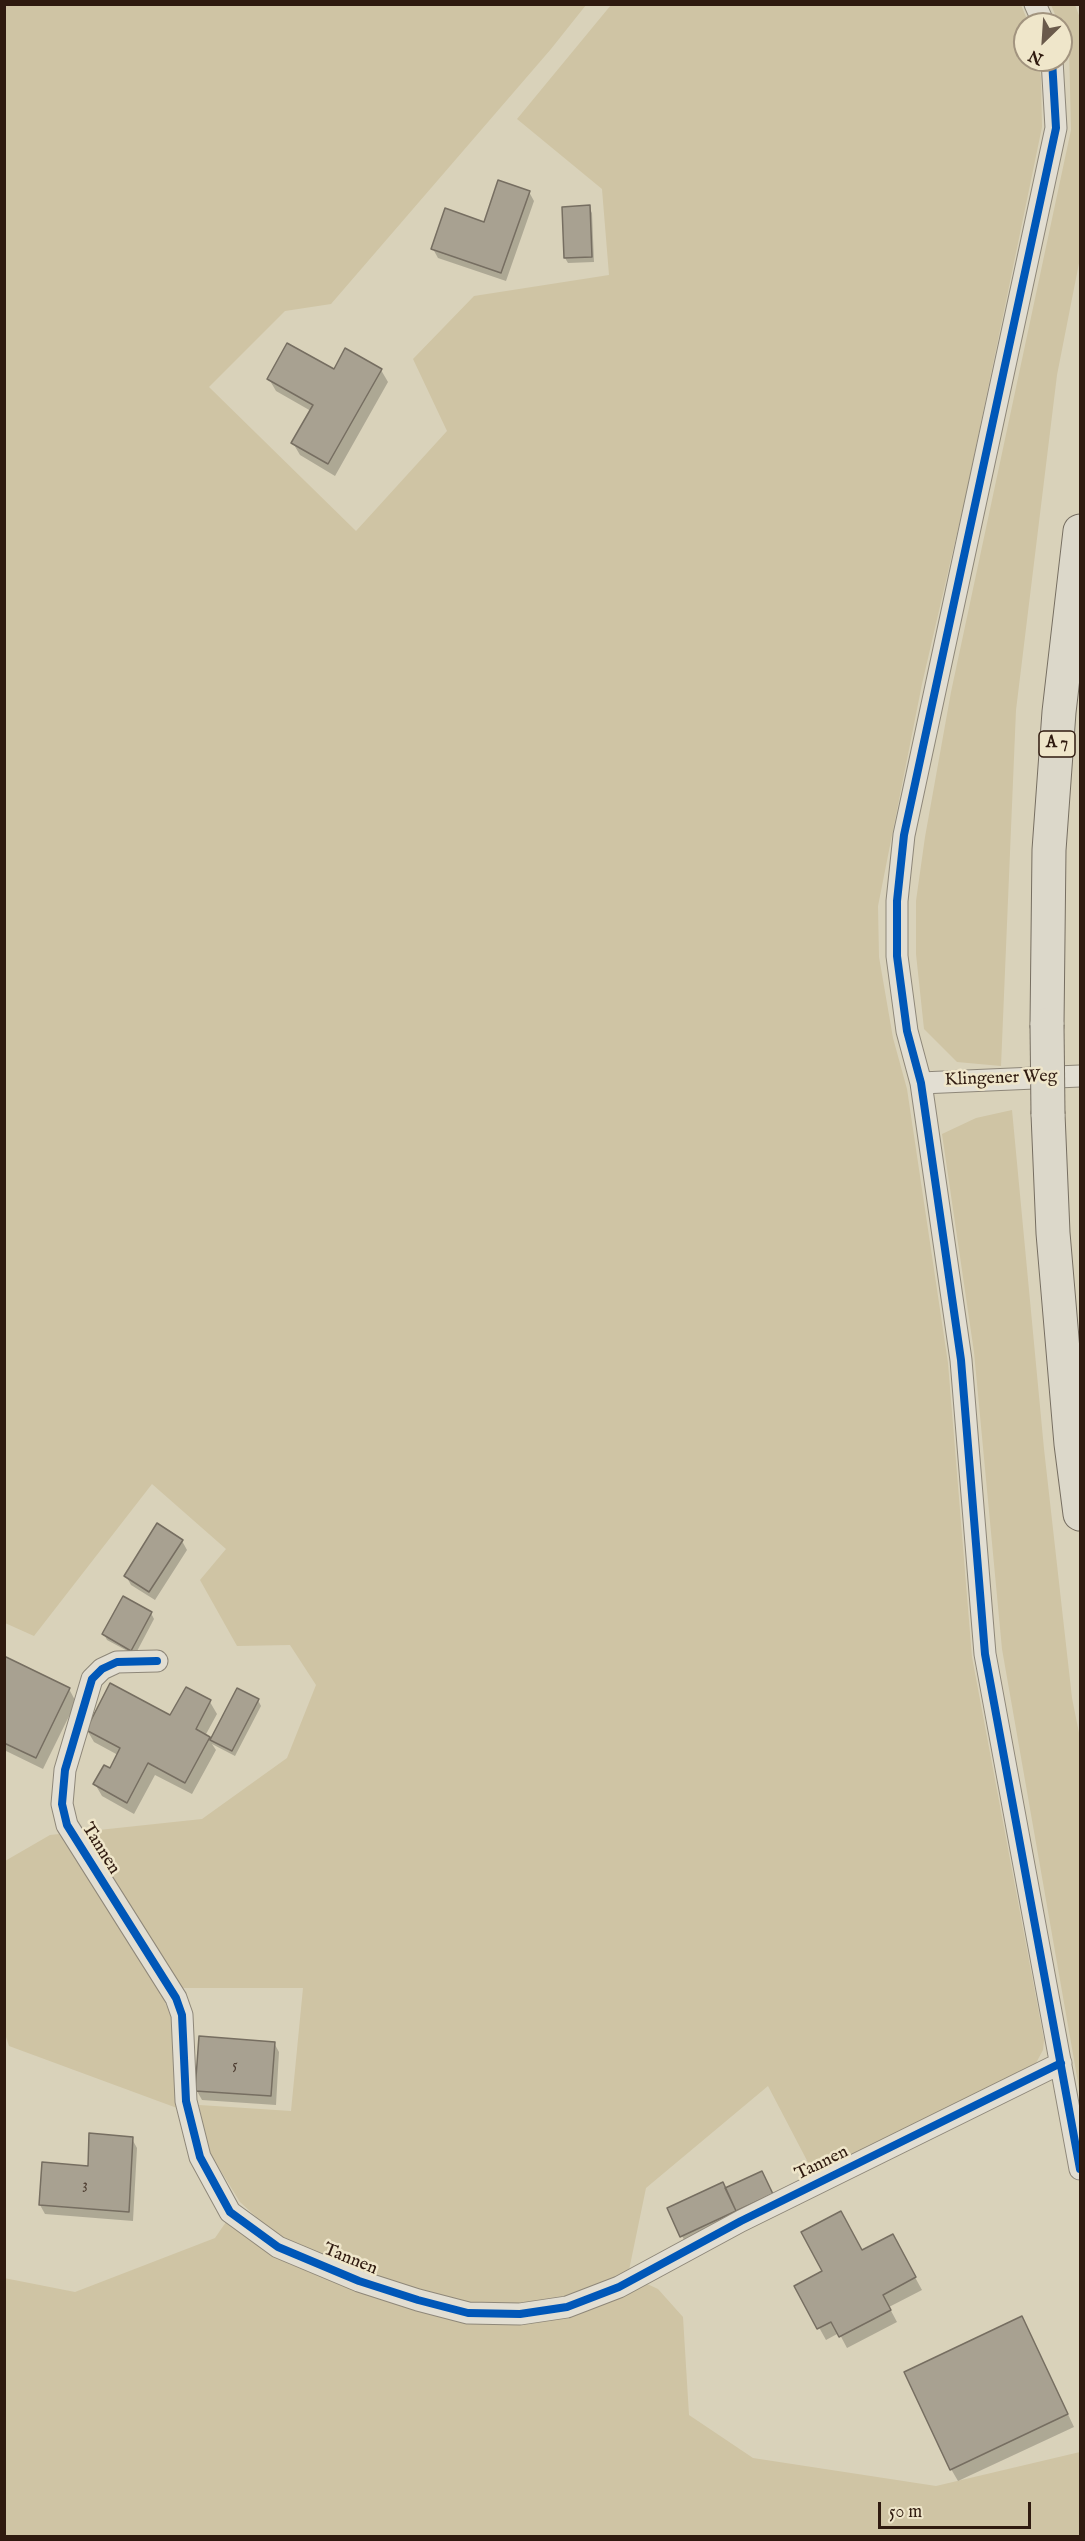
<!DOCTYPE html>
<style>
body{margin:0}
#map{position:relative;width:1085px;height:2541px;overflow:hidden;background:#d9d2ba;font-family:"IM FELL English",serif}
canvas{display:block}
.frame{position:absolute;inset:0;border:6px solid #2f1a0f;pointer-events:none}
.north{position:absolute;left:1013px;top:12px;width:60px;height:60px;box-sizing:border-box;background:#efe6ca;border:2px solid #a2947f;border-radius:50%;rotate:205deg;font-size:16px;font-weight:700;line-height:24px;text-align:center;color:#2f1a0f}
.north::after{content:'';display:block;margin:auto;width:21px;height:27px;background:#6a5a4b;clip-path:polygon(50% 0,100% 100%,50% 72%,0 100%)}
.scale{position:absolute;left:878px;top:2502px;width:153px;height:27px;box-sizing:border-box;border:3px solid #2f1a0f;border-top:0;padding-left:8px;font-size:18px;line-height:21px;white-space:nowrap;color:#2f1a0f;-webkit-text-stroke:4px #efe6ca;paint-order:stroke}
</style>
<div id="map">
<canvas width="1085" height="2541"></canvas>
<div class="frame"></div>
<div class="north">N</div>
<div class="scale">50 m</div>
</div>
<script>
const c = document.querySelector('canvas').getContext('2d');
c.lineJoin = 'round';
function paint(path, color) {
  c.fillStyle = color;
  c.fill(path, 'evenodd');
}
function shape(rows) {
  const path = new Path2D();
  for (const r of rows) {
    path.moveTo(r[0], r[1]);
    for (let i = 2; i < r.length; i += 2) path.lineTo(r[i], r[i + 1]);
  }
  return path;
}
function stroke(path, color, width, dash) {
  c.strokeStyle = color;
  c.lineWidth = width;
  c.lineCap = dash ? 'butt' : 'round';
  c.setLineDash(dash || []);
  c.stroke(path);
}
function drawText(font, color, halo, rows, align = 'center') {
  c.font = font + ' "IM FELL English",serif';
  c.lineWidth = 5;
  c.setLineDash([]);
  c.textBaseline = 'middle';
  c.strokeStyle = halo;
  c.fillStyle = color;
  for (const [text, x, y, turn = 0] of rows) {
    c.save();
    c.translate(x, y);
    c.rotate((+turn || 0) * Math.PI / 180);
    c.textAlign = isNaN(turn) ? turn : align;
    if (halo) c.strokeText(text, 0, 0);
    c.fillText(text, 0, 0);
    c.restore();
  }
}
const green = shape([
 [5,5,586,5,551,49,331,304,285,311,209,387,356,531,447,431,413,359,474,296,609,275,602,189,517,119,611,5,1021,5,1029,24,1025,24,1025,60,1038,60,1041,78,1042,127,967,490,922,684,878,906,879,957,893,1038,907,1089,948,1363,972,1657,1044,2040,1043,2050,1036,2063,909,2130,813,2172,768,2086,646,2188,628,2275,568,2300,520,2308,470,2306,420,2294,281,2240,240,2202,208,2150,199,2105,291,2111,303,1988,182,1988,80,1832,202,1819,287,1758,316,1685,290,1645,237,1646,200,1580,226,1549,152,1484,34,1636,5,1623],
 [1051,5,1075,5,1080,18,1080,258,1057,375,1016,710,1001,1066,957,1062,924,1029,916,954,916,901,925,837,951,692,1071,130,1069,47],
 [1012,1110,1044,1449,1072,1698,1080,1738,1080,2094,1002,1649,974,1352,942,1134,976,1118],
 [59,1834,158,1988,171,2015,177,2108,9,2046,5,2034,5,1861,50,1835],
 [226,2222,467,2321,643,2282,658,2289,683,2317,689,2415,753,2458,936,2486,1080,2452,1080,2536,5,2536,4,2278,75,2292,215,2238]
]);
const shadow = shape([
 [529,192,534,201,506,281,438,258,433,249,485,224],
 [589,207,592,213,594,262,568,263,565,258],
 [381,370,388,382,335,476,300,455,293,443,311,411,276,391,269,379],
 [182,1541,187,1550,155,1600,131,1585,126,1576],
 [151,1613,154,1619,135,1655,107,1640,104,1634],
 [4,1658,69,1689,76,1702,43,1769,4,1750],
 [238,1690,258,1700,261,1706,235,1756,212,1744,216,1750,192,1794,155,1775,134,1814,102,1796,95,1784,110,1770,118,1755,94,1742,87,1730,171,1717,210,1702,217,1714,205,1736,211,1741],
 [274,2043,279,2052,276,2105,202,2100,197,2091],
 [132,2139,137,2148,133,2221,45,2214,40,2205],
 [725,2189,775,2200,687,2245,682,2236],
 [899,2248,922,2290,889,2307,897,2322,847,2348,839,2333,826,2340,796,2286,862,2252],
 [1028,2330,1074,2427,958,2481,951,2469]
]);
const building = shape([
 [498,180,530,191,501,273,431,249,445,208,484,222,498,180],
 [590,205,592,257,564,258,562,207,590,205],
 [287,343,334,369,345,348,382,369,328,464,291,443,313,405,267,379,287,343],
 [157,1523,183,1540,149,1592,124,1576,157,1523],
 [123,1596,152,1612,131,1651,102,1634,123,1596],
 [4,1656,70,1688,36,1758,4,1743,4,1656],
 [110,1683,170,1715,186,1687,211,1700,196,1729,210,1737,185,1783,148,1763,127,1803,93,1784,104,1765,110,1768,120,1748,86,1730,110,1683],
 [237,1688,259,1699,232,1751,210,1740,237,1688],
 [199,2036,275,2042,271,2096,195,2091,199,2036],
 [89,2133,133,2137,129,2212,39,2205,42,2162,88,2166,89,2133],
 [762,2171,773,2194,736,2211,725,2188,762,2171],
 [723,2182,736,2211,680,2237,667,2208,723,2182],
 [841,2211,862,2250,893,2234,916,2277,883,2295,891,2310,839,2337,831,2322,817,2329,794,2286,822,2271,801,2232,841,2211],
 [1022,2316,1068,2414,950,2470,904,2372,1022,2316]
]);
const minor = shape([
 [1035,4,1044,24],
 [1052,60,1056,128,904,835,897,901,897,956,907,1031,921,1083,961,1360,985,1654,1080,2169],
 [921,1083,1080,1076],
 [157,1661,117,1662,102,1669,92,1679,65,1770,62,1804,67,1825,176,1998,182,2015,186,2101,200,2157,230,2212,278,2247,359,2281,418,2300,468,2313,520,2314,567,2307,619,2287,741,2221,1061,2063]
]);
const motorway = shape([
 [1047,1025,1049,850,1059,712,1080,531],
 [1048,1114,1053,1233,1071,1444,1080,1514]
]);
const motorwayBridge = shape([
 [1047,1025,1048,1114]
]);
const cycleway = shape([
 [1052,60,1056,128,904,835,897,901,897,956,907,1031,921,1083,961,1360,985,1654,1080,2169],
 [157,1661,117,1662,102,1669,92,1679,65,1770,62,1804,67,1825,176,1998,182,2015,186,2101,200,2157,230,2212,278,2247,359,2281,418,2300,468,2313,520,2314,567,2307,619,2287,741,2221,1061,2063]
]);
const numberNames = [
 ["5",235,2066],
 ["3",85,2186]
];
const shields = [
 [1057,744,36]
];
const shieldNames = [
 ["A 7",1057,744]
];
const streetNames = [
 ["Klingener Weg",1001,1079,-2],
 ["Tannen",100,1849,58],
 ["Tannen",822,2164,-26],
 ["Tannen",350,2260,22]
];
paint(green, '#cfc4a4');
paint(shadow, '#0003');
paint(building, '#a8a191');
stroke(building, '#766e61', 1.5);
stroke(minor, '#8e8779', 23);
stroke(motorway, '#766e61', 35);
stroke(minor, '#e2ded2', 21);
stroke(motorway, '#dcd8ca', 33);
stroke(motorwayBridge, '#766e61', 35, []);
stroke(motorwayBridge, '#dcd8ca', 33);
stroke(cycleway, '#0057b8', 8);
drawText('15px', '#4d3c30', null, numberNames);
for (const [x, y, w] of shields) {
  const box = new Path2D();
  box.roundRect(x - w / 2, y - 13, w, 26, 4.5);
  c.fillStyle = '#efe6ca';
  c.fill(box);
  stroke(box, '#2f1a0f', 1.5);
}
drawText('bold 16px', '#2f1a0f', null, shieldNames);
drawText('18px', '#2f1a0f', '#efe6ca', streetNames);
</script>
